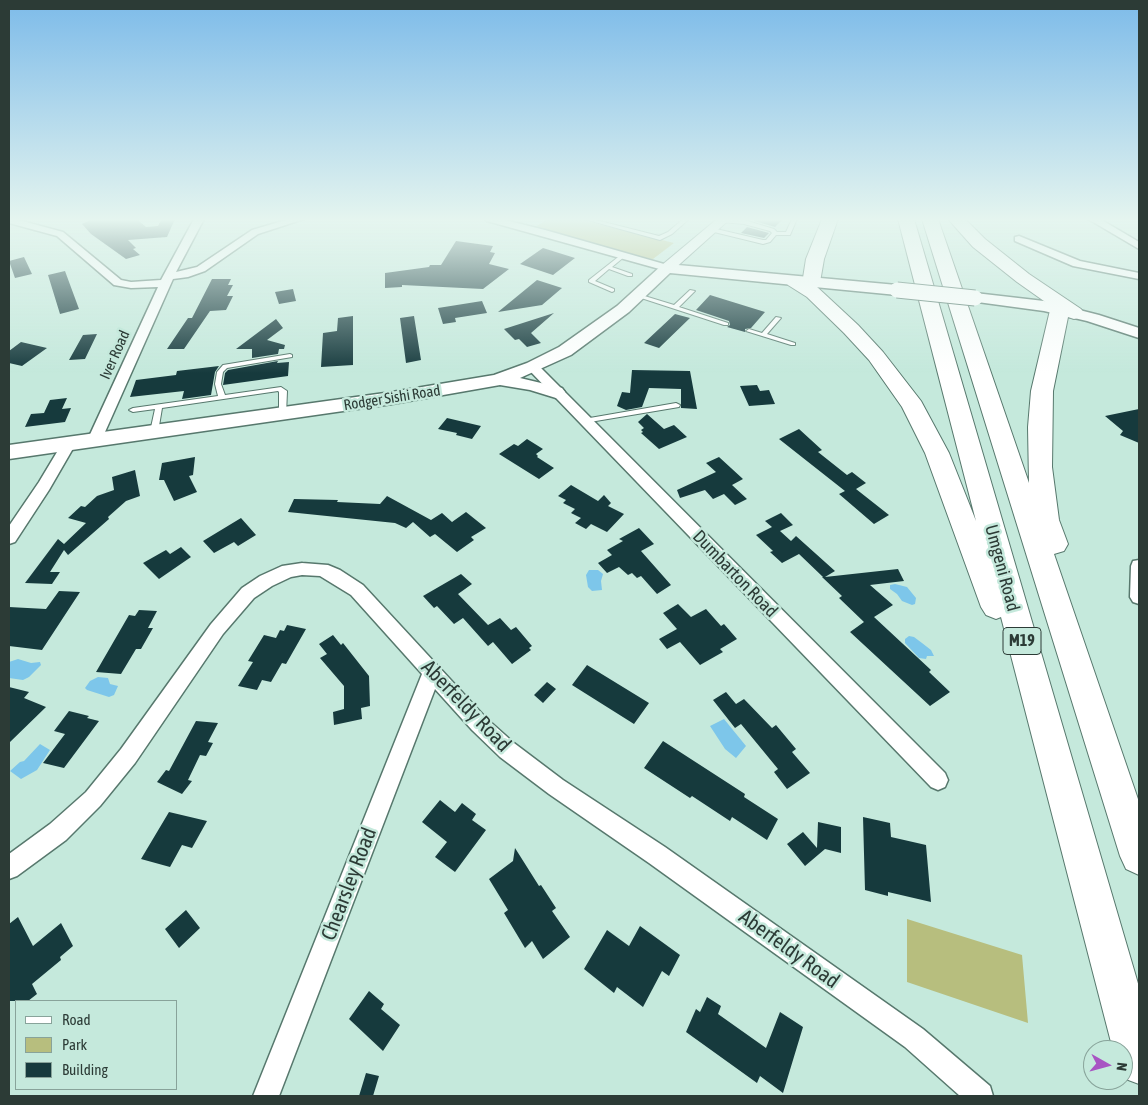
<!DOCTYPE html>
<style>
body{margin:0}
#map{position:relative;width:1148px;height:1105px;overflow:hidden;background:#c5e9dc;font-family:"Asap Condensed",sans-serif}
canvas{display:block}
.frame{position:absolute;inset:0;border:10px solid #2c3b36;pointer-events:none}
.legend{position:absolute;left:15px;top:1000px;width:162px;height:90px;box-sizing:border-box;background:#c5e9dc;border:1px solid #88a39a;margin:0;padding:6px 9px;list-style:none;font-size:15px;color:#2c3b36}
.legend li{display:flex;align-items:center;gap:10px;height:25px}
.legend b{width:25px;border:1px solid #88a39a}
.north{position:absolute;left:1083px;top:1040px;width:50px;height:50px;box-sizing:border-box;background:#c5e9dc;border:1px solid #88a39a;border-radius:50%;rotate:97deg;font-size:14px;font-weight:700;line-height:20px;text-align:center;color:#2c3b36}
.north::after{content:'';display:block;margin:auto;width:18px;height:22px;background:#a854c3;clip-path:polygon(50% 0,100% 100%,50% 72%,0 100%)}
</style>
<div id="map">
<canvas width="1148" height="1105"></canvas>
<div class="frame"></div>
<ul class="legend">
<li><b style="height:6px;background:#fff"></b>Road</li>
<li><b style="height:14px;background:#b7be7e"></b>Park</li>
<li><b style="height:14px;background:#163a3d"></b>Building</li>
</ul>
<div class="north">N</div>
</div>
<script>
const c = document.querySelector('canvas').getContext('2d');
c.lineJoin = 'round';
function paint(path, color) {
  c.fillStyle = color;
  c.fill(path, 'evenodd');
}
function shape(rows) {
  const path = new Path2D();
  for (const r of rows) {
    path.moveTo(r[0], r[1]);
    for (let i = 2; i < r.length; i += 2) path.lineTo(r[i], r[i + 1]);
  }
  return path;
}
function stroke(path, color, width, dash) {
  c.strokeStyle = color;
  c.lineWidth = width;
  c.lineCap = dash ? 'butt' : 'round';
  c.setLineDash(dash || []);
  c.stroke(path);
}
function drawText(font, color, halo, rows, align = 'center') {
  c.font = font + ' "Asap Condensed",sans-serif';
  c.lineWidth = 5;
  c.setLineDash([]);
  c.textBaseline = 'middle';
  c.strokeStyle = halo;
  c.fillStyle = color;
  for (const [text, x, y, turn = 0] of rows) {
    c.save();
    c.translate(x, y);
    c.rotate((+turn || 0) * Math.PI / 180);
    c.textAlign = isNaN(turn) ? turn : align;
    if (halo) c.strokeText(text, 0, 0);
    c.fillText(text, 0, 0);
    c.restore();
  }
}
const green = shape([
 [548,219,579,219,674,243,653,259,622,256,532,229],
 [907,919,1022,955,1028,1023,907,982]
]);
const water = shape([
 [589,570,598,570,603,574,601,581,602,590,592,591,588,587,586,575],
 [895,584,907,587,916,598,915,604,912,605,902,601,897,594,890,589,890,585],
 [909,636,914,637,922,643,931,650,934,656,927,656,926,659,919,658,905,643,905,639],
 [18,659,31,663,40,662,41,665,29,677,23,680,9,678,9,662],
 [98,677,108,678,110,684,118,686,114,695,109,697,87,690,85,688,90,681],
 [724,719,746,746,736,758,725,749,710,726],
 [40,744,50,750,37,770,21,779,10,771,20,762,24,761]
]);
const building = shape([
 [92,219,137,219,146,227,158,226,161,220,175,219,167,237,128,240,136,248,133,249,140,255,126,259,91,234,82,224],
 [756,219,783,219,775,227,754,221],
 [747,227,769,233,764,238,741,233],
 [456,241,493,246,490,252,495,253,489,264,509,269,483,289,402,285,402,287,385,288,385,273,429,267,430,265,441,265],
 [543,248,575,258,553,275,520,264],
 [24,257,32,274,15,278,9,261],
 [65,271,79,309,60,314,48,275],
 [212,279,231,279,228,285,233,285,227,296,233,296,226,310,210,311,184,349,167,349,188,318,192,318],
 [537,280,562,288,542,305,498,312],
 [293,289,296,301,279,304,275,292],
 [710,295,765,312,751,328,745,329,745,332,727,327,730,325,729,321,696,310],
 [482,301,487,313,455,318,456,322,443,324,438,308],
 [554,313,531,333,541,343,527,347,519,339,515,340,504,329],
 [675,314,690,318,659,348,644,343],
 [353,316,353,365,321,367,323,333,337,331,338,318],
 [414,316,421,360,406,363,400,318],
 [276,319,283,328,267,340,285,345,284,349,279,349,278,354,252,358,252,349,236,349],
 [97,334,85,359,69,360,83,335],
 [21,342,47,348,22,366,9,363,9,351],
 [278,361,277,363,289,362,288,376,223,385,225,373,228,370],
 [219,366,215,372,211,395,182,399,184,391,130,397,136,380,176,375,177,371],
 [632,370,690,371,697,409,681,408,681,389,649,388,642,407,626,410,617,406,622,392,630,393],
 [757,385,760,391,769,390,775,404,749,406,740,386],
 [67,398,62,409,71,408,65,422,25,427,31,414,44,413,50,400],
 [1139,409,1139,443,1120,435,1123,431,1105,416],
 [647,414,664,429,674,425,687,437,659,449,641,433,643,432,641,430,644,428,638,422],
 [447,418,481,426,472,439,456,435,457,433,438,429],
 [799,429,822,450,818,452,847,475,852,472,866,483,856,489,889,515,874,524,839,494,845,491,779,439],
 [527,439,543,449,536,454,538,456,537,457,554,468,539,479,499,454,514,444,518,446],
 [195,457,193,475,189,476,197,492,174,501,164,480,159,480,162,463],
 [719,457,743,479,732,485,747,499,735,505,724,494,713,499,705,490,680,498,677,490,716,472,706,463],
 [135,470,140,496,126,501,108,517,109,519,68,555,64,550,50,572,60,572,52,584,25,583,58,539,64,544,86,523,68,518,81,506,85,507,97,496,114,490,112,477],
 [571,485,598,501,604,495,611,503,608,506,624,514,607,532,591,524,586,529,575,523,581,518,571,513,575,509,563,503,566,500,558,496],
 [387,496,431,520,442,513,452,522,466,512,486,528,471,537,474,540,457,552,435,534,430,537,413,522,406,528,395,523,288,512,294,499,338,500,337,502,380,504],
 [781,513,793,525,780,531,791,541,796,536,835,571,825,577,898,569,904,581,870,585,893,605,874,617,931,670,929,672,950,692,930,706,850,632,864,622,839,598,842,596,822,577,823,577,799,554,782,563,770,552,773,551,756,535,772,527,765,521],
 [241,518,256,535,238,546,234,542,214,553,203,541],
 [639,528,654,544,641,551,671,585,657,594,641,576,637,578,632,573,628,575,619,567,607,573,598,563,612,555,607,550,623,541,619,539],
 [181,547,191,557,159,579,143,563,166,550,170,554],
 [461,574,472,584,458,594,488,625,500,618,511,630,516,627,532,646,529,648,531,650,512,664,493,642,488,646,463,618,454,624,437,606,434,608,423,596],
 [59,591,80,592,42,650,9,646,9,607,46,609],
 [678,604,691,617,706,609,721,626,724,624,737,639,720,649,723,652,700,665,680,642,667,649,659,639,677,629,663,613],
 [139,610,157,611,148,628,153,628,141,649,136,649,121,674,96,672,129,615,135,616],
 [287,625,306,629,286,664,282,663,271,682,262,680,257,690,238,686,253,662,248,661,264,635,276,638,280,630,284,631],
 [333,635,341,645,343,643,369,676,370,706,361,708,362,719,334,725,333,712,344,709,344,686,320,658,327,654,319,644],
 [587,665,649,703,634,724,572,685],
 [547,682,556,689,543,703,534,695],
 [9,687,29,692,24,698,46,707,9,743],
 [726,692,736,704,744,699,772,728,776,725,796,749,792,752,810,773,787,789,774,772,778,769,741,724,735,728,713,700],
 [69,711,89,716,87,718,99,721,64,768,43,763,65,734,54,731],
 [196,721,218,723,208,742,213,743,206,756,200,755,188,780,192,781,182,794,157,782,166,770,169,771],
 [663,741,745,794,744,797,778,819,767,840,732,817,730,821,692,796,690,798,644,768],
 [440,800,455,812,462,803,476,814,472,820,486,830,455,872,435,857,447,842,422,822],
 [169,812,207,821,192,848,182,845,170,867,141,859],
 [863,817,890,823,891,837,926,845,931,902,888,892,888,896,865,890],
 [818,822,841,827,841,853,825,849,805,866,787,844,803,832,817,848],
 [515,848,539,886,541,885,556,908,552,911,570,937,543,959,532,941,525,948,504,913,508,910,489,879,513,861],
 [186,910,200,928,179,948,165,929],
 [18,917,33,946,61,923,73,946,60,957,61,960,32,984,37,994,28,1001,9,1001,9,924],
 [640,926,680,955,669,976,662,971,643,1007,617,987,614,993,584,969,607,930,629,946],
 [369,991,384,1004,381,1009,400,1025,383,1051,349,1019],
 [707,997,721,1006,718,1014,766,1048,780,1012,803,1027,783,1093,760,1076,757,1083,686,1032,696,1009,700,1012],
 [366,1073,379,1076,373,1096,359,1096]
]);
const service = shape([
 [584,219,592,219,659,236,668,232,683,219,689,219,672,234,660,240,584,219],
 [722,219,744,220,774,229,777,232,786,232,792,219,797,219,790,235,776,235,770,242,763,244,710,231,709,230,712,228,763,240,766,240,772,233,770,231,744,224,720,222,720,220,722,219],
 [622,254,625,256,624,257,612,267,632,274,632,276,628,276,609,269,595,281,614,289,614,291,612,292,589,282,589,280,622,254],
 [690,290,695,291,679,307,728,323,728,325,724,325,635,296,638,294,674,305,690,290],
 [776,317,781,318,767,334,795,343,795,345,791,345,746,331,749,329,762,333,776,317],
 [290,354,292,355,292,357,227,368,223,372,221,384,225,395,281,387,287,391,286,415,280,415,279,413,279,392,278,391,162,408,158,432,154,434,150,432,155,409,133,412,129,410,133,408,218,396,215,384,217,372,223,365,290,354],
 [676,403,680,405,679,407,584,423,580,421,584,419,676,403]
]);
const minor = shape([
 [9,219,15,219,63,232,121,280,131,282,161,280,194,219,204,219,176,272,197,267,252,230,289,219,304,219,258,234,205,271,188,277,173,279,101,441,99,444,94,446,89,444,87,441,158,287,131,288,114,285,57,236,9,223,9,219],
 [485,219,501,219,545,230,671,266,672,268,671,270,663,270,487,221,485,219],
 [1088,219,1100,219,1139,242,1139,249,1088,219],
 [1019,236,1080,261,1139,273,1139,279,1073,266,1015,241,1015,237,1019,236],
 [533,363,537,364,945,773,948,780,945,787,938,790,931,787,529,370,527,367,533,363],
 [68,440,73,442,75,445,49,490,15,542,9,544,9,526,39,482,63,442,68,440],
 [1139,560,1139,604,1133,602,1130,597,1131,566,1133,561,1139,560],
 [302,563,328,565,340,570,363,585,486,718,514,743,563,780,665,847,923,1029,990,1086,993,1096,960,1096,905,1047,649,863,549,794,500,757,472,730,435,689,279,1096,253,1096,422,674,351,595,320,576,302,575,291,577,272,586,254,598,223,634,135,763,100,806,66,840,17,876,9,879,9,854,50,824,86,792,121,749,211,624,242,588,260,576,282,566,302,563]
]);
const tertiary = shape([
 [717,219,730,219,672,271,662,271,661,268,662,265,717,219]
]);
const secondary = shape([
 [667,264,897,285,902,287,905,290,902,293,897,295,670,273,629,312,571,355,520,378,562,388,565,392,562,396,556,398,530,390,500,385,392,404,9,459,9,445,392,392,494,375,527,363,559,347,617,306,662,265,667,264],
 [975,293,1044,301,1099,315,1139,328,1139,338,1087,321,1044,311,970,301,967,298,970,295,975,293]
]);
const motorway = shape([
 [822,219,838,219,824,259,820,282,816,286,858,325,883,352,921,401,949,453,976,521,898,219,914,219,1139,987,1139,1084,1123,1078,1123,1050,1113,1050,1001,617,996,619,986,615,981,607,925,453,902,407,869,360,844,333,807,297,788,285,785,281,788,277,794,276,803,278,806,259,822,219],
 [922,219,938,219,1029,483,1028,427,1031,391,1051,306,1017,282,973,247,948,219,965,219,985,239,1029,274,1081,309,1084,313,1081,317,1074,319,1068,317,1053,391,1052,467,1059,520,1068,544,1064,551,1054,554,1139,802,1139,875,1126,869,1120,856,922,219]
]);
const secondaryBridge = shape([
 [897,290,975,298]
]);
const farStreetnames = [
 ["Iver Road",115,355,-66],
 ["Rodger Sishi Road",392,398,-9]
];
const shields = [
 [1022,641,38]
];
const shieldNames = [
 ["M19",1022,641]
];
const streetNames = [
 ["Umgeni Road",1002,568,75],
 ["Dumbarton Road",735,574,46]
];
const nearStreetnames = [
 ["Aberfeldy Road",466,706,46],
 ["Chearsley Road",349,884,-69],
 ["Aberfeldy Road",789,949,36]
];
paint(green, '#b7be7e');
paint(water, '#7dc6ea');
paint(building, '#163a3d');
stroke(service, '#57786d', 2);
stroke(minor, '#57786d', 3);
stroke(tertiary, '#57786d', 2);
stroke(secondary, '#57786d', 3);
stroke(motorway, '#57786d', 2);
paint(service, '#fff');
paint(minor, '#fff');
paint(tertiary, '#fff');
paint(secondary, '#fff');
paint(motorway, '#fff');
stroke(secondaryBridge, '#57786d', 17, []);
stroke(secondaryBridge, '#fff', 15);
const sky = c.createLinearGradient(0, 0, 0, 373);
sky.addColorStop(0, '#7dbbe9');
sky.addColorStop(0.59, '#e5f5ef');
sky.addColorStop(1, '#e5f5ef00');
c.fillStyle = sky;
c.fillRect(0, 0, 1148, 373);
drawText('15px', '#2c3b36', '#c5e9dc', farStreetnames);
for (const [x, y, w] of shields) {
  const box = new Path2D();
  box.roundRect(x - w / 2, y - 13.5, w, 27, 4);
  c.fillStyle = '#c5e9dc';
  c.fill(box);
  stroke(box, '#2c3b36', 1);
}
drawText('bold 16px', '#2c3b36', null, shieldNames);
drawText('18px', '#2c3b36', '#c5e9dc', streetNames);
drawText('21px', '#2c3b36', '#c5e9dc', nearStreetnames);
</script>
